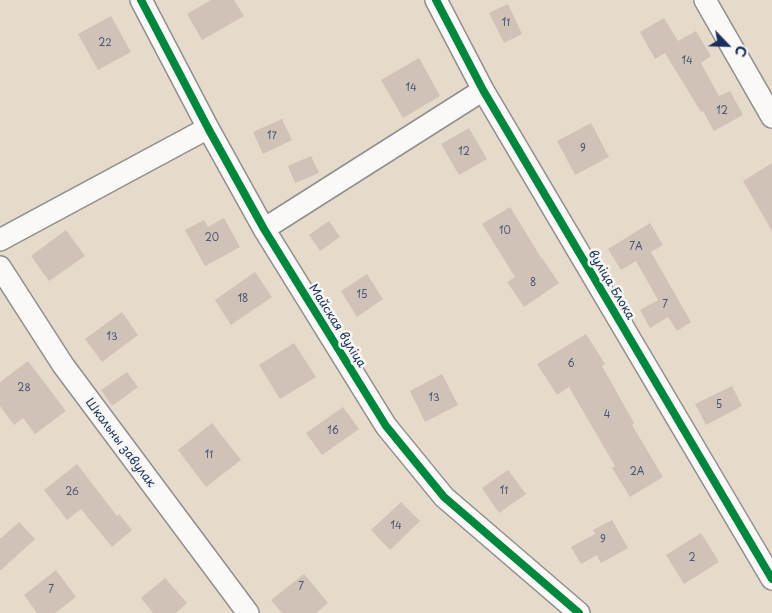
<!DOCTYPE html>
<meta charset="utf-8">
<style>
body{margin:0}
#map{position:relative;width:772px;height:613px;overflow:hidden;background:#e6daca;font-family:"Playpen Sans",sans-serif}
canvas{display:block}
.north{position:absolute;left:702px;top:20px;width:50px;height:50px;-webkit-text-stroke:4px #f6f6f2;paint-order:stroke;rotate:114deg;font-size:14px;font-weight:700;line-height:20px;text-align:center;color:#1b2f5e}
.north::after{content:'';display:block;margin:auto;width:18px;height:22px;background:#1b2f5e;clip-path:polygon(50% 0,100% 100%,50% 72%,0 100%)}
</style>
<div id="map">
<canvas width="772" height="613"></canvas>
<div class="north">С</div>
</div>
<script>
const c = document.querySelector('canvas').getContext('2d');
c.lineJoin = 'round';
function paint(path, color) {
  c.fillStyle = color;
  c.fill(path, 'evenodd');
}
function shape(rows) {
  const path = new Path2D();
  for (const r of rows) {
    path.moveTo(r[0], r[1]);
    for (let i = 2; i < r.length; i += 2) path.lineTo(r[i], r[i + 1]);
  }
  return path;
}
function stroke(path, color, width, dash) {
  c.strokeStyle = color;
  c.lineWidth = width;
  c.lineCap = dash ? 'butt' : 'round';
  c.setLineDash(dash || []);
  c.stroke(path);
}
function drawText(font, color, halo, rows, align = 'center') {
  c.font = font + ' "Playpen Sans",sans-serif';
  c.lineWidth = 5;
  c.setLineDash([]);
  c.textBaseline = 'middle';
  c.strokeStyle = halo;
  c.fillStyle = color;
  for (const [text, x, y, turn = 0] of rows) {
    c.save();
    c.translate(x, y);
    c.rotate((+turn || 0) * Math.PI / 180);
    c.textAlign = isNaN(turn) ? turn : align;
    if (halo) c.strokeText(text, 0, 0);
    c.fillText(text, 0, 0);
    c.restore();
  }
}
const building = shape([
 [211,0,234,0,244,16,202,40,187,14],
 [508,4,522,34,504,43,489,13],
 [111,16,131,52,98,70,78,34],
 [664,18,678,41,696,31,711,56,701,63,719,96,730,91,743,115,714,131,703,111,701,112,665,53,655,59,640,32],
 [419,58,440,96,403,118,381,80],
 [282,119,292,140,263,154,253,132],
 [591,123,609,157,575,175,557,141],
 [469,128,487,159,459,175,441,144],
 [311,156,319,173,295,183,288,166],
 [772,163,772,231,743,181],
 [510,207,542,259,542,258,559,283,524,307,507,282,515,277,482,224],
 [224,218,240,247,205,266,185,230,204,220,208,227],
 [329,221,340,237,320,251,309,235],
 [650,223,663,245,651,252,691,322,677,331,668,317,650,328,640,310,658,300,636,261,621,270,608,249],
 [66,230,85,256,49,281,31,256],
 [255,272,272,297,231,325,215,300],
 [367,274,383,299,357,317,341,291],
 [122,312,138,335,102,362,85,339],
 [586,334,605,364,602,366,634,423,632,425,663,477,630,497,612,468,615,466,569,387,557,395,537,364],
 [294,343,316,377,280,399,259,365],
 [28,361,66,411,35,434,23,418,14,425,0,406,0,382],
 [127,372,138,387,112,406,101,390],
 [442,374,458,405,425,422,410,391],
 [732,386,742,406,706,425,695,404],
 [343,407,359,429,322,455,306,433],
 [212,423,241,460,206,487,178,450],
 [77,464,117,516,119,514,132,530,112,547,81,509,67,520,44,490],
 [508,470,526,494,499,513,482,488],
 [401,502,420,521,390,550,371,530],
 [612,520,628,548,601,563,597,555,581,564,571,547,595,534,593,530],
 [19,522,35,539,0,571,0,539],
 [701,533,719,562,684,584,666,555],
 [56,570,76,597,55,613,37,613,24,595],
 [304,574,328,603,316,613,282,613,271,600],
 [165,578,187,603,176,613,153,613,141,598]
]);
const street = shape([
 [141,0,208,128,264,229,386,426,444,497,579,613],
 [436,0,483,90,772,579],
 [705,0,772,117],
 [264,229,483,90],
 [0,240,208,128],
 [0,267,63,365,248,613]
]);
const cycleway = shape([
 [141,0,208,128,264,229,386,426,444,497,579,613],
 [436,0,483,90,772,579]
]);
const numberNames = [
 ["11",506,23],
 ["22",105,43],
 ["14",687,61],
 ["14",411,88],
 ["12",722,111],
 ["17",272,136],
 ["9",583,149],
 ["12",464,152],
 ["10",505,231],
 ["20",212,238],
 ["7А",636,247],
 ["8",533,283],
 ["15",362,295],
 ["18",243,299],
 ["7",665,305],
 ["13",112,337],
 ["6",571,364],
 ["28",24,388],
 ["13",434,398],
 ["5",719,405],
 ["4",607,415],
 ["16",333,431],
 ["11",209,455],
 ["2А",637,472],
 ["11",504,491],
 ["26",72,492],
 ["14",396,526],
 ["9",603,540],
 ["2",692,558],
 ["7",301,587],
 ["7",51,590]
];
const streetNames = [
 ["вуліца Блока",611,285,59],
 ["Майская вуліца",337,326,58],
 ["Школьны завулак",120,443,53]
];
paint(building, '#d1c2b7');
stroke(street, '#918e8e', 24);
stroke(street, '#fbf9f7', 21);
stroke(cycleway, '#00873e', 8);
drawText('10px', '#485474', null, numberNames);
drawText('12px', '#1b2f5e', '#f6f6f2', streetNames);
</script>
